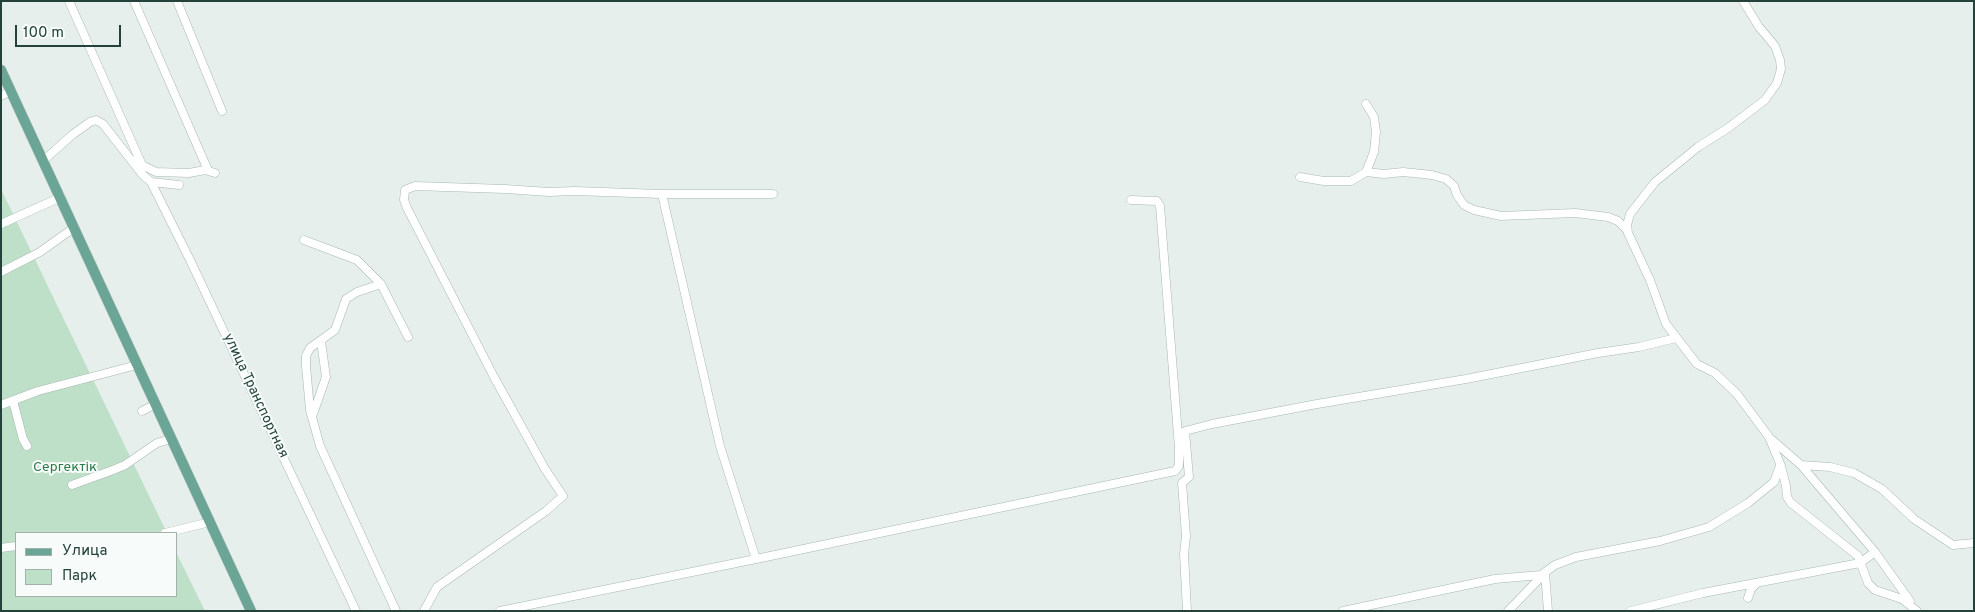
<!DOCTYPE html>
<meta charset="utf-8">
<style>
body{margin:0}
#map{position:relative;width:1975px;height:612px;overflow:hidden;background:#e6efeb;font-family:Overpass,sans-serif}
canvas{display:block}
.frame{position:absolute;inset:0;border:2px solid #24423a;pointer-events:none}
.legend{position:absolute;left:15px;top:532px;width:162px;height:65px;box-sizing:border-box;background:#f7fbf9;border:1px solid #a3b1ad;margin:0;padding:6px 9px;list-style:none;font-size:15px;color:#24423a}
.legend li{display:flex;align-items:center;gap:10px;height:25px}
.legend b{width:25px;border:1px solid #a3b1ad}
.scale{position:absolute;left:15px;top:25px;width:106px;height:22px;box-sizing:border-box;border:2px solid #24423a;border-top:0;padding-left:6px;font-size:15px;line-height:18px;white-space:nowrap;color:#24423a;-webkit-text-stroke:4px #f7fbf9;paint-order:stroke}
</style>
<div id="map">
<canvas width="1975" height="612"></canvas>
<div class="frame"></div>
<ul class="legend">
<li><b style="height:6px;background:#6aa596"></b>Улица</li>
<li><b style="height:14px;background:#bfe0c8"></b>Парк</li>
</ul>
<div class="scale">100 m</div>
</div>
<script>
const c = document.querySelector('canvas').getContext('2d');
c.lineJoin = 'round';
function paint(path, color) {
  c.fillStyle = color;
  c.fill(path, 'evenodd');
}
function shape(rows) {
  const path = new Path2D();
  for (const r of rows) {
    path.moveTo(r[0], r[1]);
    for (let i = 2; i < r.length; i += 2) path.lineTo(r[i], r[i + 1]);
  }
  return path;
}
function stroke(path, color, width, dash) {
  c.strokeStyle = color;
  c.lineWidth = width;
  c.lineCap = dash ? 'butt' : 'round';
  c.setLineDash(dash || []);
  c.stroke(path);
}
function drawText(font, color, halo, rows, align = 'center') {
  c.font = font + ' Overpass,sans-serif';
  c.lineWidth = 4;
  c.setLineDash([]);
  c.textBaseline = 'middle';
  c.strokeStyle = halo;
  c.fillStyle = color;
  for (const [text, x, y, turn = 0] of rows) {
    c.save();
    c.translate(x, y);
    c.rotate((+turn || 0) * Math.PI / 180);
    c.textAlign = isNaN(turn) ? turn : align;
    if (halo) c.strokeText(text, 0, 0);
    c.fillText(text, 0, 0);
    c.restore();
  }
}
const green = shape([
 [1,189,167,533,16,533,16,596,176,596,176,552,205,611,1,611]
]);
const minor = shape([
 [69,1,142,165,156,172,189,173,205,170,215,173],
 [134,1,207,168,205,170],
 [177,1,222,111],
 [1743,1,1759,27,1775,46,1780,60,1781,69,1777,83,1765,100,1728,128,1698,147,1655,182,1630,214,1627,225,1628,233,1650,280,1666,324,1697,364,1715,373,1737,394,1769,437,1781,466,1786,486,1787,497,1791,503,1858,556,1868,583,1875,590,1902,599,1917,611],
 [1,96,11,91],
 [44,160,72,135,90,122,96,120,103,124,142,174,151,182,191,262,356,611],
 [1366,172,1384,174,1403,172,1432,175,1446,179,1454,186,1457,195,1464,205,1474,210,1501,216,1575,213,1608,217,1618,221,1627,230],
 [1300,177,1324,181,1351,181,1366,172,1374,152,1376,132,1374,117,1366,104],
 [151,182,179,185],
 [662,194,720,446,756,559],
 [1,224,61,197],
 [304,240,357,260,381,284,357,292,346,299,335,330,310,348,306,356,306,366,310,410,320,446,396,611],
 [1,272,40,252,75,227],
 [381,284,408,337],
 [13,401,23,439,27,446],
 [1,405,38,391,137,365],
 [142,411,156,404],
 [313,414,326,377,321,341],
 [1771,439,1801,465,1830,467,1854,473,1882,489,1914,519,1953,545,1974,543],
 [72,485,113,470,125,465,157,443,171,439],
 [165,533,210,522],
 [1,548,16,546],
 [1875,552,1910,601],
 [1545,573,1548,611],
 [1748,598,1751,589,1756,584],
 [424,611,437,587,546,511,563,496,545,469,494,377,407,208,404,200,405,190,415,186,505,189,549,192,574,191,662,194,773,194],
 [500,611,756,559,1175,471,1179,466,1179,448,1160,206,1157,201,1131,200],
 [1187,611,1184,554,1186,536,1182,483,1189,477,1185,431,1212,424,1317,404,1466,379,1598,353,1639,347,1676,338],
 [1343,611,1495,579,1541,575,1555,565,1576,557,1660,541,1709,527,1748,503,1774,482,1780,466],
 [1508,611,1543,575],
 [1631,611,1703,593,1860,563,1875,552,1801,465]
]);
const major = shape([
 [1,70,251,611]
]);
const streetNames = [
 ["улица Транспортная",255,396,65]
];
const parkNames = [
 ["Сергектік",65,468]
];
paint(green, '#bfe0c8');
stroke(minor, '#a8b8b2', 9);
stroke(major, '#c2cac8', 11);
stroke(minor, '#fff', 8);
stroke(major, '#6aa596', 10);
drawText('14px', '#24423a', '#f7fbf9', streetNames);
drawText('14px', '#2d7a4b', '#f7fbf9', parkNames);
</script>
